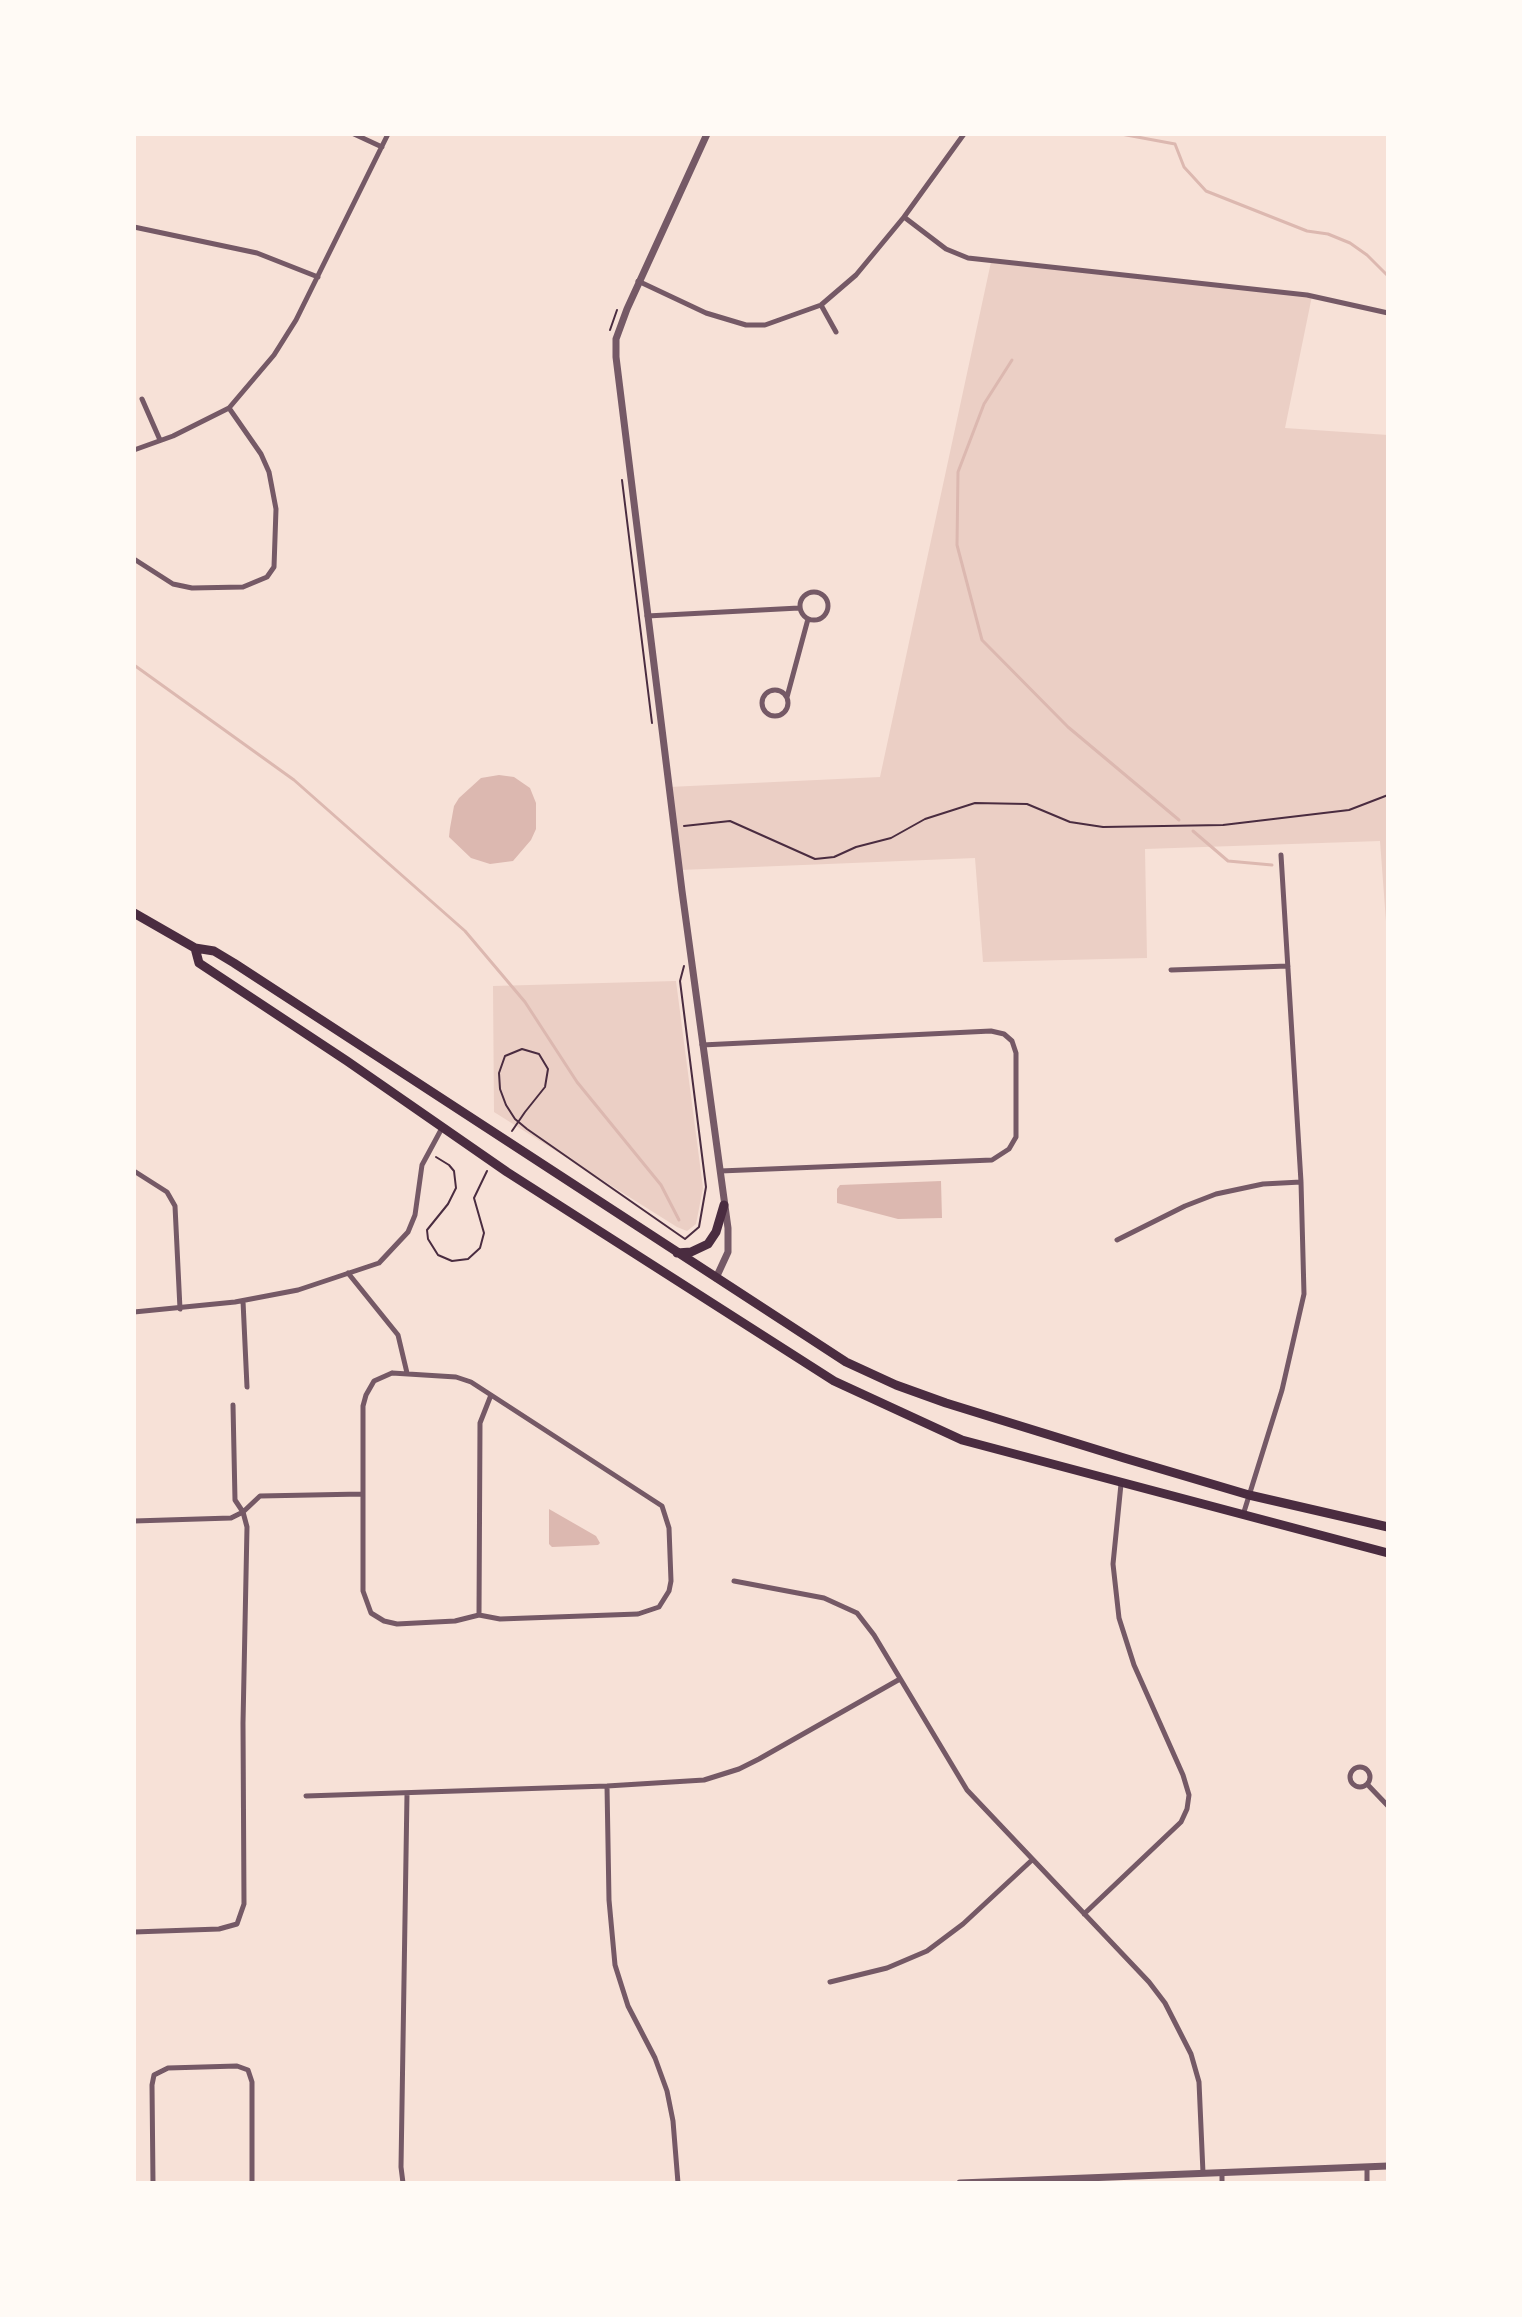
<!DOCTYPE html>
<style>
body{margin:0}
#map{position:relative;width:1522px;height:2317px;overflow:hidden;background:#f7e1d7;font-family:Jost,sans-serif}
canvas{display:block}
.frame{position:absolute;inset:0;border:136px solid #fffaf5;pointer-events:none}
</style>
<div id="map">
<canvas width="1522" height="2317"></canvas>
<div class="frame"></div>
</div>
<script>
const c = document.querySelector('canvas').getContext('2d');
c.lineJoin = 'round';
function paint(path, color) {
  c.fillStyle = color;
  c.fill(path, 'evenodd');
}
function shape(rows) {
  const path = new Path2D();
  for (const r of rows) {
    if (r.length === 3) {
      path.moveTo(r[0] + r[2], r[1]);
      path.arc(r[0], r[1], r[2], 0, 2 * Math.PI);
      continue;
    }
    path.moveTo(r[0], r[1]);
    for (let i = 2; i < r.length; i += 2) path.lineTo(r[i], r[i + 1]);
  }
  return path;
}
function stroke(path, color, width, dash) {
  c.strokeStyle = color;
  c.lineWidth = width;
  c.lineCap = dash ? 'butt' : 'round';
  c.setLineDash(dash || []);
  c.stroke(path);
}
const green = shape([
 [991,262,1312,296,1285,428,1388,435,1388,948,1380,841,1145,849,1147,958,983,962,975,858,680,870,669,787,880,777],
 [676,981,703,1188,696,1224,687,1231,677,1227,494,1112,493,986]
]);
const water = shape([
 [499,775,514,777,530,788,536,803,536,829,531,840,513,861,490,864,471,858,449,837,450,828,454,806,459,798,481,778],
 [941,1181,942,1218,898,1219,837,1203,837,1189,840,1185],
 [549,1509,596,1536,600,1543,598,1545,552,1547,549,1544]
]);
const stream = shape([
 [1121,134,1175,144,1184,167,1206,191,1307,231,1328,234,1350,243,1367,255,1388,276],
 [1012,360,984,404,958,472,957,545,982,640,1068,727,1179,820],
 [134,665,294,780,465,931,525,1002,577,1082,661,1185,679,1220],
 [1193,831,1228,861,1272,865]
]);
const path = shape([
 [610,330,617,310],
 [622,480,652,723],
 [684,826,730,821,815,859,834,857,856,847,891,838,925,819,975,803,1027,804,1070,822,1103,827,1223,825,1349,810,1388,795],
 [512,1131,525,1112,545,1087,548,1069,539,1054,522,1049,505,1056,499,1073,500,1089,506,1105,515,1119,527,1129,685,1239,699,1227,706,1187,680,981,684,966],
 [436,1157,449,1165,454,1171,456,1188,448,1204,427,1230,428,1239,438,1255,452,1261,468,1259,480,1248,484,1233,474,1198,487,1171]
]);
const minor = shape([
 [354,134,382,147],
 [904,217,946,249,968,258,1307,295,1388,313],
 [134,227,257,253,318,277],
 [638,281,706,313,746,325,765,325,821,305,856,275,904,217,964,134],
 [821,305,836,332],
 [142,399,160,440],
 [134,450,173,436,229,408,274,355,296,320,388,134],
 [134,559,173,584,192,588,243,587,267,577,274,567,276,509,269,472,261,454,229,408],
 [814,606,14],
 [647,616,799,608],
 [775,703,13],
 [787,697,808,619],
 [1171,970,1288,966],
 [702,1045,991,1031,1004,1034,1012,1041,1016,1053,1016,1137,1009,1149,992,1160,720,1171],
 [134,1171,167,1192,175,1206,180,1309],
 [1117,1240,1185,1206,1216,1194,1263,1184,1301,1182],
 [348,1273,398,1335,407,1373],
 [243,1301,247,1387],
 [134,1312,235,1302,298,1290,379,1263,408,1232,415,1215,422,1165,442,1128],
 [392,1373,456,1377,471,1382,662,1506,669,1528,671,1581,669,1591,659,1607,638,1614,500,1619,479,1615,455,1621,397,1624,384,1621,371,1613,363,1591,363,1406,366,1395,374,1381,392,1373],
 [1243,1515,1282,1390,1304,1294,1301,1182,1281,855],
 [134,1521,231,1518,243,1512,260,1496,362,1494],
 [734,1581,824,1598,857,1613,874,1635,967,1790,1149,1982,1165,2003,1191,2054,1199,2082,1203,2173],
 [479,1615,480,1423,491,1395],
 [1360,1777,10],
 [1367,1784,1388,1806],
 [607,1786,609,1900,615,1965,628,2006,655,2058,667,2091,673,2121,678,2183],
 [306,1796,607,1786,704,1780,739,1769,759,1759,900,1679],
 [1084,1914,1181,1822,1187,1809,1189,1795,1183,1775,1134,1665,1119,1618,1113,1564,1121,1484],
 [134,1932,219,1929,237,1924,244,1904,243,1723,247,1527,243,1512,235,1500,233,1405],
 [830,1982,887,1968,927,1951,963,1924,1032,1860],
 [1367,2167,1367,2183],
 [1222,2173,1222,2183],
 [153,2183,152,2085,154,2075,168,2068,237,2066,248,2070,252,2082,252,2183],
 [403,2183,401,2167,407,1794]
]);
const tertiary = shape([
 [707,134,627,309,616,339,616,357,682,891,728,1228,728,1252,716,1278],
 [960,2183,1388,2166]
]);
const primary = shape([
 [134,913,195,948,214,951,234,963,846,1362,896,1385,946,1403,1124,1458,1249,1495,1388,1527],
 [195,948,199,963,347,1061,507,1172,834,1381,962,1440,1388,1553],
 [677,1253,691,1252,708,1244,716,1232,724,1205]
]);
paint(green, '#ebcfc5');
paint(water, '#dcb8b0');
stroke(stream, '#dcb8b0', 3);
stroke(path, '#4a2c40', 2);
stroke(minor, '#755966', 5);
stroke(tertiary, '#755966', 7);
stroke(primary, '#4a2c40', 9);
</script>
